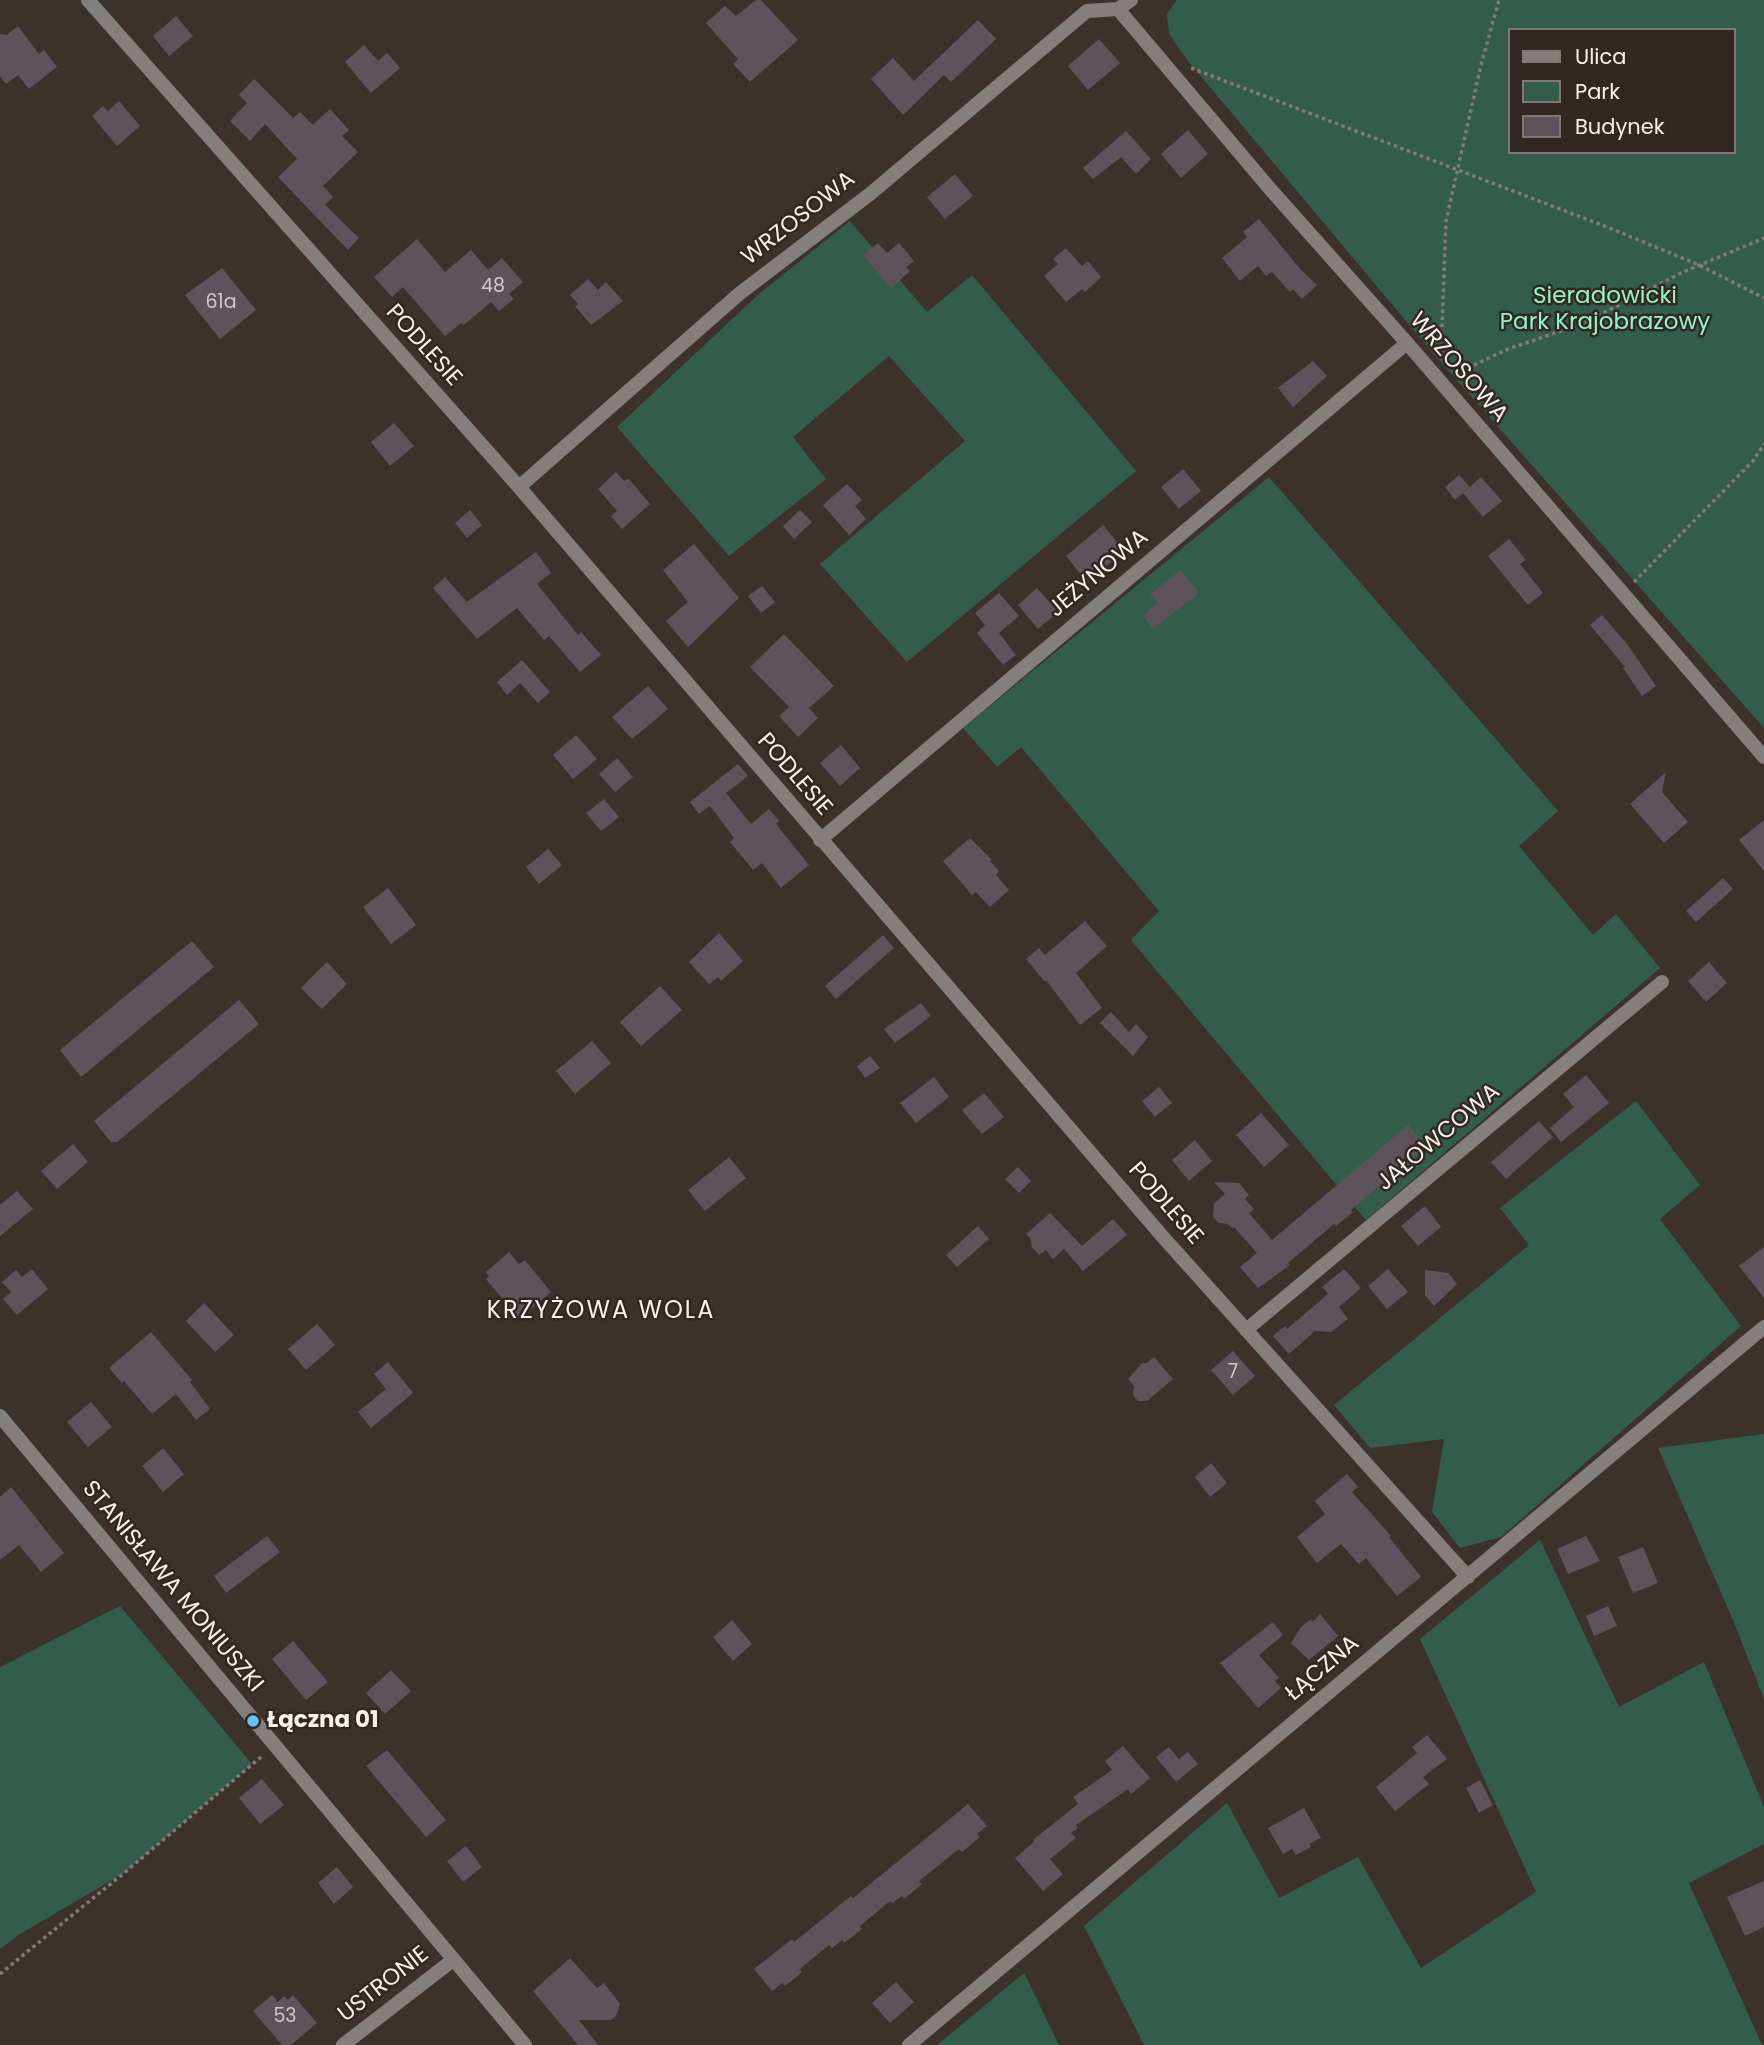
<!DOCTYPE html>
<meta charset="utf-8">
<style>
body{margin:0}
#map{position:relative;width:1764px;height:2045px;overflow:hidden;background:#3d322a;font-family:Poppins,sans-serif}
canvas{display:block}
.legend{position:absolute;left:1508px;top:28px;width:228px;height:126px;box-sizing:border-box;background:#322821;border:2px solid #817872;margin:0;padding:9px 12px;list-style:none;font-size:21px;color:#f7f0eb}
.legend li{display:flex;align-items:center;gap:14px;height:35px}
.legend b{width:35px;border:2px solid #817872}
</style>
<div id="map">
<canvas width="1764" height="2045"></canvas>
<ul class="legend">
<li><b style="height:9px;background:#847f7b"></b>Ulica</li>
<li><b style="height:19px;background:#325d4b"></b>Park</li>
<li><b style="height:19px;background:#5f535b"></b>Budynek</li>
</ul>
</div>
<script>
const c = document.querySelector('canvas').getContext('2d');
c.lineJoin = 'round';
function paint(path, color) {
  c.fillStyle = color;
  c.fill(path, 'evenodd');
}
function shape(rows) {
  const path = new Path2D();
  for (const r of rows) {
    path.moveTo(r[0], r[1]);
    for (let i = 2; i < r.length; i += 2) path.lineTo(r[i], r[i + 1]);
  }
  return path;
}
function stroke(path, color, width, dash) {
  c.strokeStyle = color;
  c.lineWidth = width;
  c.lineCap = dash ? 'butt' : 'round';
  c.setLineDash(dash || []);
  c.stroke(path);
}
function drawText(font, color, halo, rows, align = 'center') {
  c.font = font + ' Poppins,sans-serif';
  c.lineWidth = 5;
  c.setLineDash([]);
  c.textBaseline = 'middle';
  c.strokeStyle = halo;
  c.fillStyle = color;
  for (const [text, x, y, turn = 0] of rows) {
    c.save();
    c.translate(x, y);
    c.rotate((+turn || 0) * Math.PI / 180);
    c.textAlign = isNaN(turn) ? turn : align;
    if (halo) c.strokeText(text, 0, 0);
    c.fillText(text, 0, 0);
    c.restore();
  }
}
const green = shape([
 [1177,0,1764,0,1764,728,1432,352,1188,61,1169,34,1167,14],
 [1510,30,1734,30,1734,152,1510,152],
 [850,221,927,312,972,275,1136,471,907,662,820,564,965,441,889,356,793,437,826,479,729,556,617,427,760,293],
 [1269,477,1558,811,1519,846,1593,935,1616,914,1660,968,1366,1220,1131,940,1159,911,1021,747,997,767,963,728],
 [1636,1101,1700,1185,1660,1219,1741,1326,1501,1537,1460,1548,1432,1512,1444,1439,1370,1448,1334,1405,1529,1245,1500,1208],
 [1764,1434,1764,1699,1733,1620,1658,1448],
 [1540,1540,1619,1707,1704,1662,1764,1807,1764,1844,1689,1883,1762,2045,1144,2045,1084,1926,1227,1803,1279,1898,1358,1857,1421,1968,1536,1892,1420,1639],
 [120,1606,252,1764,124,1873,20,1934,0,1949,0,1667],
 [1024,1973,1059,2045,937,2045]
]);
const building = shape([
 [756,0,761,0,798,40,750,82,733,64,738,59,706,23,725,6,736,16],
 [176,16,193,36,169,56,153,36],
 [978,20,996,39,951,82,944,75,903,115,871,79,893,58,914,81],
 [18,26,39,54,44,50,57,67,29,89,18,75,6,84,0,76,0,34,7,35],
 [1099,39,1120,63,1088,90,1068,66],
 [364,45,378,61,387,53,400,68,371,93,345,62],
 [254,79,293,118,300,112,313,125,330,109,349,130,342,136,358,152,323,186,333,197,325,205,359,238,348,250,278,177,297,159,265,124,250,141,230,121,247,103,239,95],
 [119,101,140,126,117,146,92,116,103,106,108,111],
 [1188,130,1208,154,1181,178,1161,154],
 [1126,131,1151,159,1136,174,1121,157,1093,179,1083,168],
 [955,174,973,196,945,219,927,197],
 [1259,219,1301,270,1317,285,1302,299,1293,289,1290,292,1272,272,1266,276,1258,266,1240,281,1222,258,1247,237,1243,232],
 [417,239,445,272,471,250,488,270,502,258,523,282,509,294,514,299,499,311,491,302,464,325,461,323,445,336,403,287,392,297,374,277],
 [878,243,887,253,899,243,914,261,906,267,910,271,891,288,863,255],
 [1066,248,1082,266,1088,261,1101,277,1085,292,1082,289,1066,302,1044,276,1058,264,1053,259],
 [222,268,256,310,220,339,185,295],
 [588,279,598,290,606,282,623,301,591,325,575,306,578,304,570,295],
 [1313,361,1327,376,1293,407,1278,388],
 [394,423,414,446,390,466,371,442],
 [1183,469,1201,491,1179,509,1161,487],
 [616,472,624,481,628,478,650,504,622,529,611,516,617,511,598,489],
 [1459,475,1470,487,1455,500,1445,487],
 [1481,477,1502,501,1483,517,1463,493],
 [847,484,862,500,855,506,866,519,849,535,823,505],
 [470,510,482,525,467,538,455,523],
 [800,510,812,522,794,539,783,526],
 [1103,525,1124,551,1087,582,1066,556],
 [1509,539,1526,560,1520,564,1543,593,1528,605,1488,556],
 [694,544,739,598,688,647,666,621,688,602,663,570],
 [536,552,551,573,537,584,578,635,581,632,601,655,580,672,549,636,544,640,517,608,477,639,433,588,445,577,467,602],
 [1181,570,1199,593,1153,629,1143,615,1158,603,1150,594],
 [762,586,775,602,761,613,748,596],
 [1037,588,1058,612,1038,629,1018,605],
 [999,593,1019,616,999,633,1016,655,1003,665,977,633,985,625,975,613],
 [1602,615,1627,644,1656,686,1642,696,1623,668,1625,667,1590,625],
 [784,634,834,686,809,708,818,718,798,737,779,716,789,707,750,667],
 [522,660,550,692,538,703,520,683,507,695,497,682],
 [648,686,668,709,632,739,612,717],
 [576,735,597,759,573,779,553,755],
 [841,745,860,768,840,786,820,763],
 [617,758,633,777,615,792,599,774],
 [738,764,748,776,726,793,751,824,769,809,779,821,776,824,809,865,781,888,762,863,753,870,730,842,734,838,710,806,699,814,690,802],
 [1666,772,1662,792,1688,822,1664,843,1630,804],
 [604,799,619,817,601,831,586,813],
 [1764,820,1764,871,1739,840],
 [970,838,992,860,990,861,999,871,996,875,1009,890,990,907,976,892,972,895,943,861],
 [548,849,562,865,539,884,526,867],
 [1723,878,1733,889,1696,922,1686,911],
 [388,888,416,925,391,944,363,907],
 [1085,921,1107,946,1076,973,1102,1008,1080,1025,1046,980,1045,982,1026,959,1039,948,1045,955],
 [719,933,743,961,721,981,718,977,709,984,689,962],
 [883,935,894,948,836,999,825,986],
 [192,941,214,967,81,1077,60,1050],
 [327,962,347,984,322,1009,301,988],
 [1709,962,1727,983,1706,1002,1688,981],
 [660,986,682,1010,641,1046,620,1022],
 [239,1000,259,1024,117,1142,111,1142,94,1121],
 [921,1003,931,1016,895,1043,884,1029],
 [1111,1012,1129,1032,1136,1024,1148,1037,1133,1056,1100,1023],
 [592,1041,611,1063,575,1094,556,1071],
 [870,1056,880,1068,865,1078,857,1066],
 [1586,1075,1609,1103,1561,1142,1550,1128,1574,1107,1563,1094],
 [934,1077,949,1097,916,1123,900,1103],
 [1159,1087,1172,1103,1155,1117,1142,1101],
 [984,1093,1004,1117,982,1134,962,1110],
 [1261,1113,1289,1145,1264,1167,1236,1135],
 [1539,1121,1553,1137,1506,1179,1491,1162],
 [1408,1125,1426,1146,1413,1157,1415,1160,1398,1174,1396,1171,1351,1210,1353,1212,1336,1226,1334,1224,1288,1263,1290,1265,1258,1288,1240,1267,1257,1253,1234,1227,1232,1228,1228,1224,1219,1223,1213,1217,1214,1203,1225,1194,1214,1182,1239,1183,1249,1195,1245,1199,1254,1209,1249,1213,1272,1240],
 [1195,1140,1212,1161,1189,1181,1172,1160],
 [73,1144,88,1162,57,1189,41,1171],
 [729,1157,746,1178,705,1211,688,1190],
 [1018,1167,1031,1181,1019,1193,1005,1179],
 [17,1191,33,1209,0,1236,0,1205],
 [1425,1206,1441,1227,1418,1246,1401,1226],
 [1050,1213,1082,1246,1113,1219,1127,1235,1083,1271,1064,1249,1053,1259,1046,1250,1039,1255,1032,1247,1030,1238,1026,1234],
 [978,1226,989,1239,957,1267,946,1255],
 [1764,1247,1764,1298,1739,1266],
 [509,1252,519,1264,525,1260,551,1292,519,1319,486,1279,489,1276,486,1272],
 [32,1269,48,1289,17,1315,3,1299,11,1292,2,1282,16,1270,22,1277],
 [1344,1269,1361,1288,1339,1307,1348,1319,1331,1332,1315,1331,1289,1354,1273,1336,1285,1326,1287,1329,1328,1294,1322,1287],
 [1388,1269,1408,1292,1387,1309,1368,1286],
 [1425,1270,1448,1273,1457,1284,1434,1306,1425,1295],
 [204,1303,234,1335,215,1352,186,1321],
 [317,1324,335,1345,306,1370,288,1349],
 [151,1332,192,1380,190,1382,210,1409,196,1420,176,1394,152,1414,124,1381,122,1383,109,1368],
 [1233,1351,1255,1376,1233,1395,1211,1370],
 [1154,1357,1173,1379,1147,1401,1138,1401,1133,1395,1134,1386,1128,1379,1142,1363,1147,1363],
 [388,1362,413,1393,371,1428,358,1412,386,1389,374,1374],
 [91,1402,112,1427,88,1447,67,1422],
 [163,1448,184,1474,163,1492,142,1466],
 [1211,1463,1227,1483,1210,1497,1195,1477],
 [1347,1474,1358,1487,1352,1492,1391,1536,1389,1537,1421,1577,1397,1596,1366,1558,1359,1564,1341,1544,1317,1563,1297,1537,1325,1514,1315,1501],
 [11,1487,64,1553,41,1572,19,1545,0,1560,0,1497],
 [267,1536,280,1552,226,1593,214,1576],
 [1586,1536,1600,1561,1568,1574,1557,1549],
 [1643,1547,1658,1583,1633,1593,1618,1557],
 [1608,1606,1617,1626,1594,1636,1586,1616],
 [1320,1614,1338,1636,1309,1660,1291,1643,1301,1627,1311,1619,1313,1622],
 [732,1620,752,1644,733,1661,713,1637],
 [1273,1622,1283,1635,1259,1655,1279,1678,1275,1681,1281,1688,1258,1708,1220,1663],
 [293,1641,328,1682,306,1700,272,1659],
 [391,1670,411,1691,385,1714,366,1693],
 [1427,1735,1447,1759,1423,1777,1429,1784,1395,1811,1376,1787,1417,1753,1412,1747],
 [1123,1746,1150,1778,1131,1794,1128,1789,1076,1825,1078,1828,1071,1833,1076,1838,1050,1859,1063,1874,1043,1891,1015,1858,1034,1842,1033,1840,1078,1804,1073,1797,1112,1770,1105,1761],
 [1169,1747,1179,1759,1188,1752,1198,1764,1176,1782,1156,1757],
 [387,1750,446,1820,426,1837,366,1766],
 [262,1779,284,1805,260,1824,239,1798],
 [1480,1780,1493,1805,1479,1813,1466,1788],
 [968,1804,987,1826,977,1834,980,1837,962,1852,959,1849,919,1881,922,1884,904,1899,902,1896,892,1903,890,1901,860,1926,862,1929,844,1943,842,1940,832,1948,829,1945,800,1969,802,1972,794,1979,785,1986,782,1983,772,1991,754,1969,792,1939,794,1942,851,1896,853,1898],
 [1304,1808,1321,1838,1309,1844,1311,1847,1296,1855,1292,1849,1283,1854,1268,1828],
 [466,1846,482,1867,463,1882,447,1861],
 [337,1867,353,1887,334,1904,318,1883],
 [1764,1881,1764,1927,1745,1936,1727,1897],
 [570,1958,597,1988,604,1983,620,2004,616,2016,611,2020,579,2020,598,2045,578,2045,533,1991],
 [896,1982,914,2002,890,2023,872,2003],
 [272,1995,278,2002,284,1996,288,2000,293,1995,317,2023,291,2045,282,2045,253,2011]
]);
const path = shape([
 [1191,68,1607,227,1699,265,1764,298],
 [1441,355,1446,221,1481,65,1499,0],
 [1455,374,1508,349,1582,324,1681,273,1764,238],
 [1634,582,1753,461,1764,444],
 [0,1974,124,1873,262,1756]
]);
const minor = shape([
 [88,0,519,487,1163,1237,1468,1577],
 [1118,9,1271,190,1407,343,1764,757],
 [519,487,739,294,870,194,1087,11,1118,9,1131,0],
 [820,840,1407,343],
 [1246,1330,1662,982],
 [343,2045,453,1960],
 [909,2045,1764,1327]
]);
const tertiary = shape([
 [0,1416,525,2045]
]);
const markers = [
 [253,1721,7,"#66c4ef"]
];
const numberNames = [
 ["48",493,287],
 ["61a",221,303],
 ["7",1233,1373],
 ["53",285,2017]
];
const streetNames = [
 ["WRZOSOWA",799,219,-38],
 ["PODLESIE",423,346,48],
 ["WRZOSOWA",1458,368,49],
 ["JEŻYNOWA",1099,574,-40],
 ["PODLESIE",794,775,49],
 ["JAŁOWCOWA",1439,1138,-40],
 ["PODLESIE",1165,1204,49],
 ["STANISŁAWA MONIUSZKI",172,1587,50],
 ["ŁĄCZNA",1323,1669,-40],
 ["USTRONIE",384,1985,-38]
];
const parkNames = [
 ["Sieradowicki",1605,297],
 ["Park Krajobrazowy",1605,323]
];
const poiNames = [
 ["Łączna 01",267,1721]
];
const neighbourhoodNames = [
 ["KRZYŻOWA WOLA",601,1312]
];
paint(green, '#325d4b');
paint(building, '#5f535b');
stroke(path, '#847a73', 3.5, [3.5, 3.5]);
stroke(minor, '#847f7b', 14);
stroke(tertiary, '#847f7b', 14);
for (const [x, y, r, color] of markers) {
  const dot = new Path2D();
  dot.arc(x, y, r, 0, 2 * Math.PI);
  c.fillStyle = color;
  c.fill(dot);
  stroke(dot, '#322821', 2.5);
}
drawText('19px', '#d1c9c7', null, numberNames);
drawText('23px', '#f7f0eb', '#322821', streetNames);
drawText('23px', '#93f3c9', '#322821', parkNames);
drawText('bold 23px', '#f7f0eb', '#322821', poiNames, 'left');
c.letterSpacing = '2px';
drawText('24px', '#f7f0eb', '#322821', neighbourhoodNames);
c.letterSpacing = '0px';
</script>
